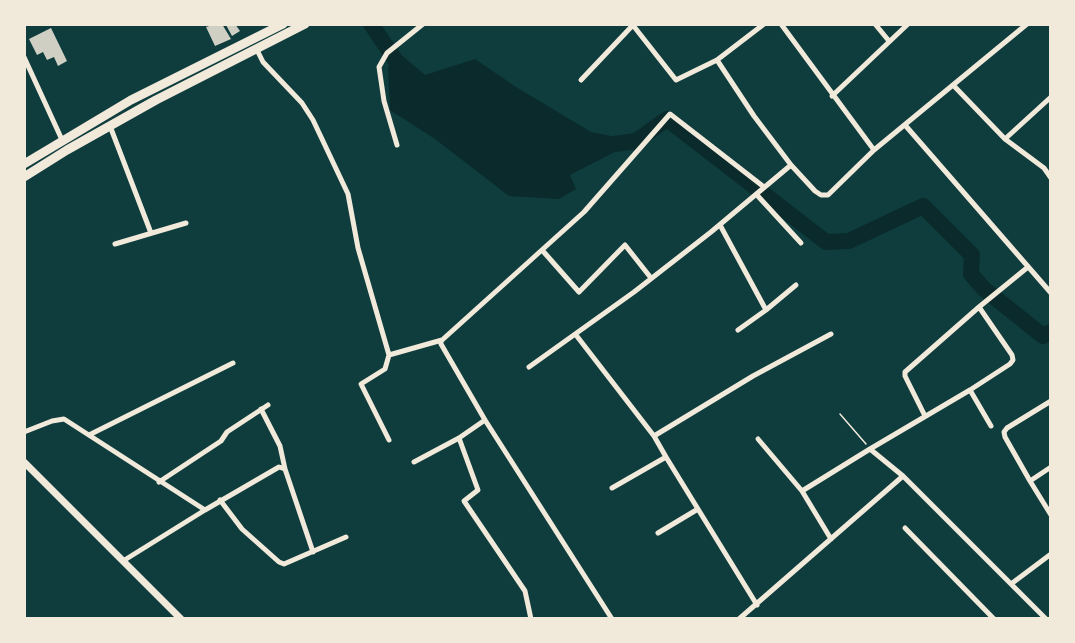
<!DOCTYPE html>
<style>
body{margin:0}
#map{position:relative;width:1075px;height:643px;overflow:hidden;background:#0f3d3e;font-family:"Titillium Web",sans-serif}
canvas{display:block}
.frame{position:absolute;inset:0;border:26px solid #f1e9da;pointer-events:none}
</style>
<div id="map">
<canvas width="1075" height="643"></canvas>
<div class="frame"></div>
</div>
<script>
const c = document.querySelector('canvas').getContext('2d');
c.lineJoin = 'round';
function paint(path, color) {
  c.fillStyle = color;
  c.fill(path, 'evenodd');
}
function shape(rows) {
  const path = new Path2D();
  for (const r of rows) {
    path.moveTo(r[0], r[1]);
    for (let i = 2; i < r.length; i += 2) path.lineTo(r[i], r[i + 1]);
  }
  return path;
}
function stroke(path, color, width, dash) {
  c.strokeStyle = color;
  c.lineWidth = width;
  c.lineCap = dash ? 'butt' : 'round';
  c.setLineDash(dash || []);
  c.stroke(path);
}
const water = shape([
 [475,59,516,87,591,132,636,141,570,175,576,189,559,199,509,196,435,139,390,110,388,66,422,76]
]);
const river = shape([
 [371,24,396,61,427,87],
 [615,144,636,141,667,119,826,242,849,241,923,206,972,255,971,274,984,289,1043,336,1051,332]
]);
const building = shape([
 [216,24,222,24,231,39,215,46,206,27],
 [228,24,235,24,240,31,232,36,226,25],
 [51,28,67,61,58,66,54,57,47,60,43,52,37,55,29,39]
]);
const path = shape([
 [840,414,866,444]
]);
const minor = shape([
 [632,24,676,80,717,60,764,24],
 [781,24,874,150],
 [875,24,889,41],
 [256,48,263,62,302,103,313,120,348,194,358,248,389,355,442,340],
 [24,57,63,142],
 [717,60,754,116,791,165,815,191,821,195,828,195,874,150,1027,24],
 [581,80,633,25],
 [954,86,1005,139,1044,168,1051,178],
 [832,96,908,24],
 [905,125,1051,293],
 [110,126,151,233],
 [1005,139,1051,97],
 [397,145,384,101,379,67,387,53,423,24],
 [756,194,801,243],
 [720,225,766,310,738,330],
 [115,244,186,223],
 [542,250,579,292,625,245,651,278],
 [1028,267,979,307,1012,355,1013,360,1010,364,970,390,870,449,903,476,1046,619],
 [766,310,796,285],
 [576,335,654,436],
 [529,367,634,292,711,232,791,165],
 [970,390,991,426],
 [261,409,280,446,285,469,313,552],
 [925,416,905,376,905,372,979,307],
 [24,432,52,421,64,419,205,510,279,467,285,469],
 [89,435,233,363],
 [459,438,478,490,464,501,525,591,531,619],
 [758,439,802,491,831,539],
 [389,440,361,384,385,369,389,355],
 [666,457,654,436,753,376,831,334],
 [414,462,459,438,485,420],
 [1051,467,1030,481,1051,515],
 [1030,481,1005,437,1004,432,1007,428,1051,401],
 [159,482,221,441,227,432,268,405],
 [612,488,666,457,757,605],
 [802,491,870,449],
 [220,500,242,529,279,562,284,564,346,537],
 [905,528,994,619],
 [658,533,698,509],
 [123,561,205,510],
 [1011,584,1051,554],
 [612,619,485,420,441,344,441,341,584,212,670,114,764,187],
 [739,619,903,476]
]);
const tertiary = shape([
 [24,462,181,619]
]);
const primary = shape([
 [24,164,131,100,283,24],
 [24,177,67,150,156,100,305,24]
]);
paint(water, '#0a2a2b');
stroke(river, '#0a2a2b', 16);
paint(building, '#cfcfc3');
stroke(path, '#f1e9da', 1.5);
stroke(minor, '#f1e9da', 5);
stroke(tertiary, '#f1e9da', 7);
stroke(primary, '#f1e9da', 9);
</script>
